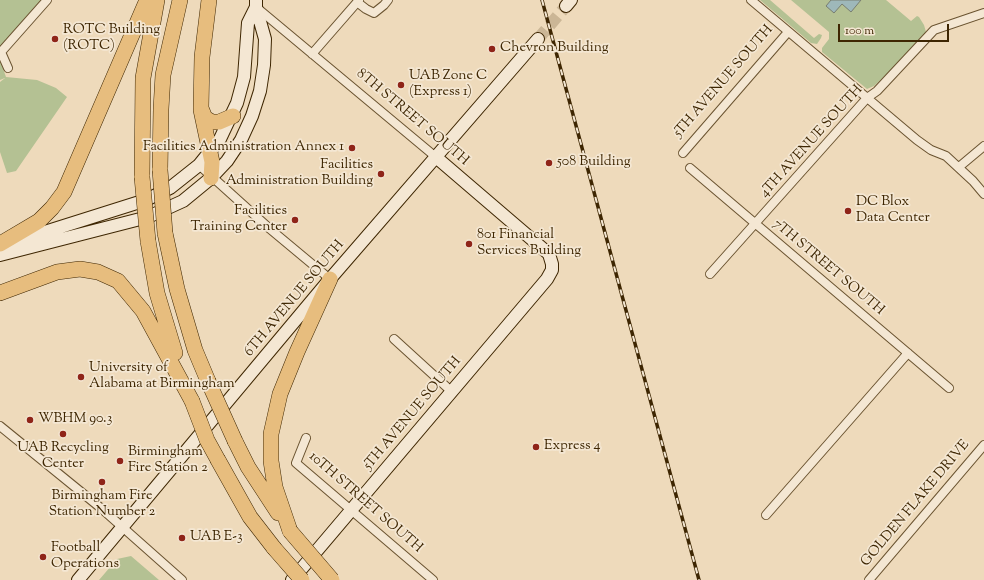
<!DOCTYPE html>
<style>
body{margin:0}
#map{position:relative;width:984px;height:580px;overflow:hidden;background:#eedabb;font-family:"Sorts Mill Goudy",serif}
canvas{display:block}
.scale{position:absolute;left:838px;top:24px;width:111px;height:18px;box-sizing:border-box;border:2px solid #3e2602;border-top:0;padding-left:5px;font-size:12px;line-height:14px;white-space:nowrap;color:#3e2602;-webkit-text-stroke:3px #f4e7d3;paint-order:stroke}
</style>
<div id="map">
<canvas width="984" height="580"></canvas>
<div class="scale">100 m</div>
</div>
<script>
const c = document.querySelector('canvas').getContext('2d');
c.lineJoin = 'round';
function paint(path, color) {
  c.fillStyle = color;
  c.fill(path, 'evenodd');
}
function shape(rows) {
  const path = new Path2D();
  for (const r of rows) {
    path.moveTo(r[0], r[1]);
    for (let i = 2; i < r.length; i += 2) path.lineTo(r[i], r[i + 1]);
  }
  return path;
}
function stroke(path, color, width, dash) {
  c.strokeStyle = color;
  c.lineWidth = width;
  c.lineCap = dash ? 'butt' : 'round';
  c.setLineDash(dash || []);
  c.stroke(path);
}
function drawText(font, color, halo, rows, align = 'center') {
  c.font = font + ' "Sorts Mill Goudy",serif';
  c.lineWidth = 3.5;
  c.setLineDash([]);
  c.textBaseline = 'middle';
  c.strokeStyle = halo;
  c.fillStyle = color;
  for (const [text, x, y, turn = 0] of rows) {
    c.save();
    c.translate(x, y);
    c.rotate((+turn || 0) * Math.PI / 180);
    c.textAlign = isNaN(turn) ? turn : align;
    if (halo) c.strokeText(text, 0, 0);
    c.fillText(text, 0, 0);
    c.restore();
  }
}
const green = shape([
 [0,0,47,0,0,49],
 [760,0,770,0,814,38,819,34,822,35,821,38,817,44,811,43],
 [791,0,886,0,911,21,917,16,919,17,924,25,926,32,887,74,874,86,867,89,822,52,822,48,829,39,829,32],
 [0,60,6,77,37,80,56,88,67,97,16,171,7,173,0,152,0,82,5,78,0,80],
 [131,556,159,580,99,580,117,559]
]);
const water = shape([
 [831,0,861,0,851,12,842,4,834,13,826,6,831,0]
]);
const secondaryTunnel = shape([
 [538,39,566,6]
]);
const street = shape([
 [751,0,917,140,931,150,946,156,973,181,984,194],
 [357,2,366,9,374,13,384,5,388,0],
 [256,7,437,158],
 [312,54,359,0],
 [8,68,1,52,47,0],
 [683,153,788,32],
 [199,165,270,229,330,279],
 [959,167,984,146],
 [690,168,949,388],
 [710,274,867,98,877,91,934,30,984,13],
 [394,339,451,391],
 [0,426,102,509,182,580],
 [306,438,296,463,433,580],
 [766,515,908,353],
 [869,580,984,445]
]);
const secondary = shape([
 [566,6,571,0],
 [10,243,146,200,170,188,199,165,220,139,237,103,244,77,248,23,256,7],
 [0,255,148,217,183,201,211,178,227,161,241,140,252,116,260,91,264,65,265,39,256,7,256,0],
 [78,580,330,279,538,39],
 [292,580,547,279,552,270,552,264,549,254,437,158]
]);
const highway = shape([
 [209,0,202,57,201,108,205,118,212,122,219,122,233,116],
 [201,110,212,162,211,178],
 [160,170,161,109,163,75,180,0],
 [142,177,143,78,157,0],
 [165,233,177,289,195,350,208,381],
 [148,241,157,293,175,353],
 [0,244,39,221,52,208,64,192,147,0],
 [0,293,57,272,80,269,98,272,118,281,143,311,192,401],
 [235,441,248,467,278,513],
 [218,460,250,517,274,548],
 [290,531,275,487,271,461,271,434,280,394,297,352,330,279]
]);
const rail = shape([
 [542,0,699,580]
]);
const highwayBridge = shape([
 [160,170,165,233],
 [142,177,148,241],
 [208,381,235,441],
 [192,401,207,440,218,460],
 [290,531,332,580],
 [274,548,302,580]
]);
const markers = [
 [55,39,4,"#8f2418"],
 [492,49,4,"#8f2418"],
 [401,85,4,"#8f2418"],
 [352,148,4,"#8f2418"],
 [549,163,4,"#8f2418"],
 [381,174,4,"#8f2418"],
 [848,211,4,"#8f2418"],
 [295,220,4,"#8f2418"],
 [469,244,4,"#8f2418"],
 [81,377,4,"#8f2418"],
 [30,420,4,"#8f2418"],
 [63,434,4,"#8f2418"],
 [536,447,4,"#8f2418"],
 [120,461,4,"#8f2418"],
 [102,482,4,"#8f2418"],
 [182,538,4,"#8f2418"],
 [43,557,4,"#8f2418"]
];
const poiNames = [
 ["ROTC Building",63,31],
 ["(ROTC)",63,47],
 ["Chevron Building",500,49],
 ["UAB Zone C",409,77],
 ["(Express 1)",409,93],
 ["Facilities Administration Annex 1",344,148,"right"],
 ["508 Building",557,163],
 ["Facilities",373,166,"right"],
 ["Administration Building",373,182,"right"],
 ["DC Blox",856,203],
 ["Data Center",856,219],
 ["Facilities",287,212,"right"],
 ["Training Center",287,228,"right"],
 ["801 Financial",477,236],
 ["Services Building",477,252],
 ["University of",89,369],
 ["Alabama at Birmingham",89,385],
 ["WBHM 90.3",38,420],
 ["Express 4",544,447],
 ["UAB Recycling",63,449,"center"],
 ["Center",63,465,"center"],
 ["Birmingham",128,453],
 ["Fire Station 2",128,469],
 ["Birmingham Fire",102,497,"center"],
 ["Station Number 2",102,513,"center"],
 ["UAB E-3",190,538],
 ["Football",51,549],
 ["Operations",51,565]
];
const streetNames = [
 ["5TH AVENUE SOUTH",724,82,-49],
 ["8TH STREET SOUTH",412,118,40],
 ["4TH AVENUE SOUTH",812,142,-48],
 ["7TH STREET SOUTH",828,268,40],
 ["6TH AVENUE SOUTH",295,299,-50],
 ["5TH AVENUE SOUTH",413,414,-50],
 ["10TH STREET SOUTH",365,503,41],
 ["GOLDEN FLAKE DRIVE",916,504,-50]
];
paint(green, '#b4c193');
paint(water, '#9eb8ba');
stroke(water, '#787e70', 1);
stroke(secondaryTunnel, '#cbb696', 12, [12, 6]);
stroke(street, '#6a5330', 10);
stroke(secondary, '#3e2602', 14);
stroke(highway, '#3e2602', 16);
stroke(street, '#f4e7d3', 8);
stroke(secondary, '#f4e7d3', 12);
stroke(highway, '#e7bd7e', 15);
stroke(rail, '#3e2602', 3.5);
stroke(rail, '#f4e7d3', 2, [6]);
stroke(highwayBridge, '#3e2602', 16, []);
stroke(highwayBridge, '#e7bd7e', 15);
for (const [x, y, r, color] of markers) {
  const dot = new Path2D();
  dot.arc(x, y, r, 0, 2 * Math.PI);
  c.fillStyle = color;
  c.fill(dot);
  stroke(dot, '#f4e7d3', 1.5);
}
drawText('14px', '#3e2602', '#f4e7d3', poiNames, 'left');
drawText('14px', '#3e2602', '#f4e7d3', streetNames);
</script>
